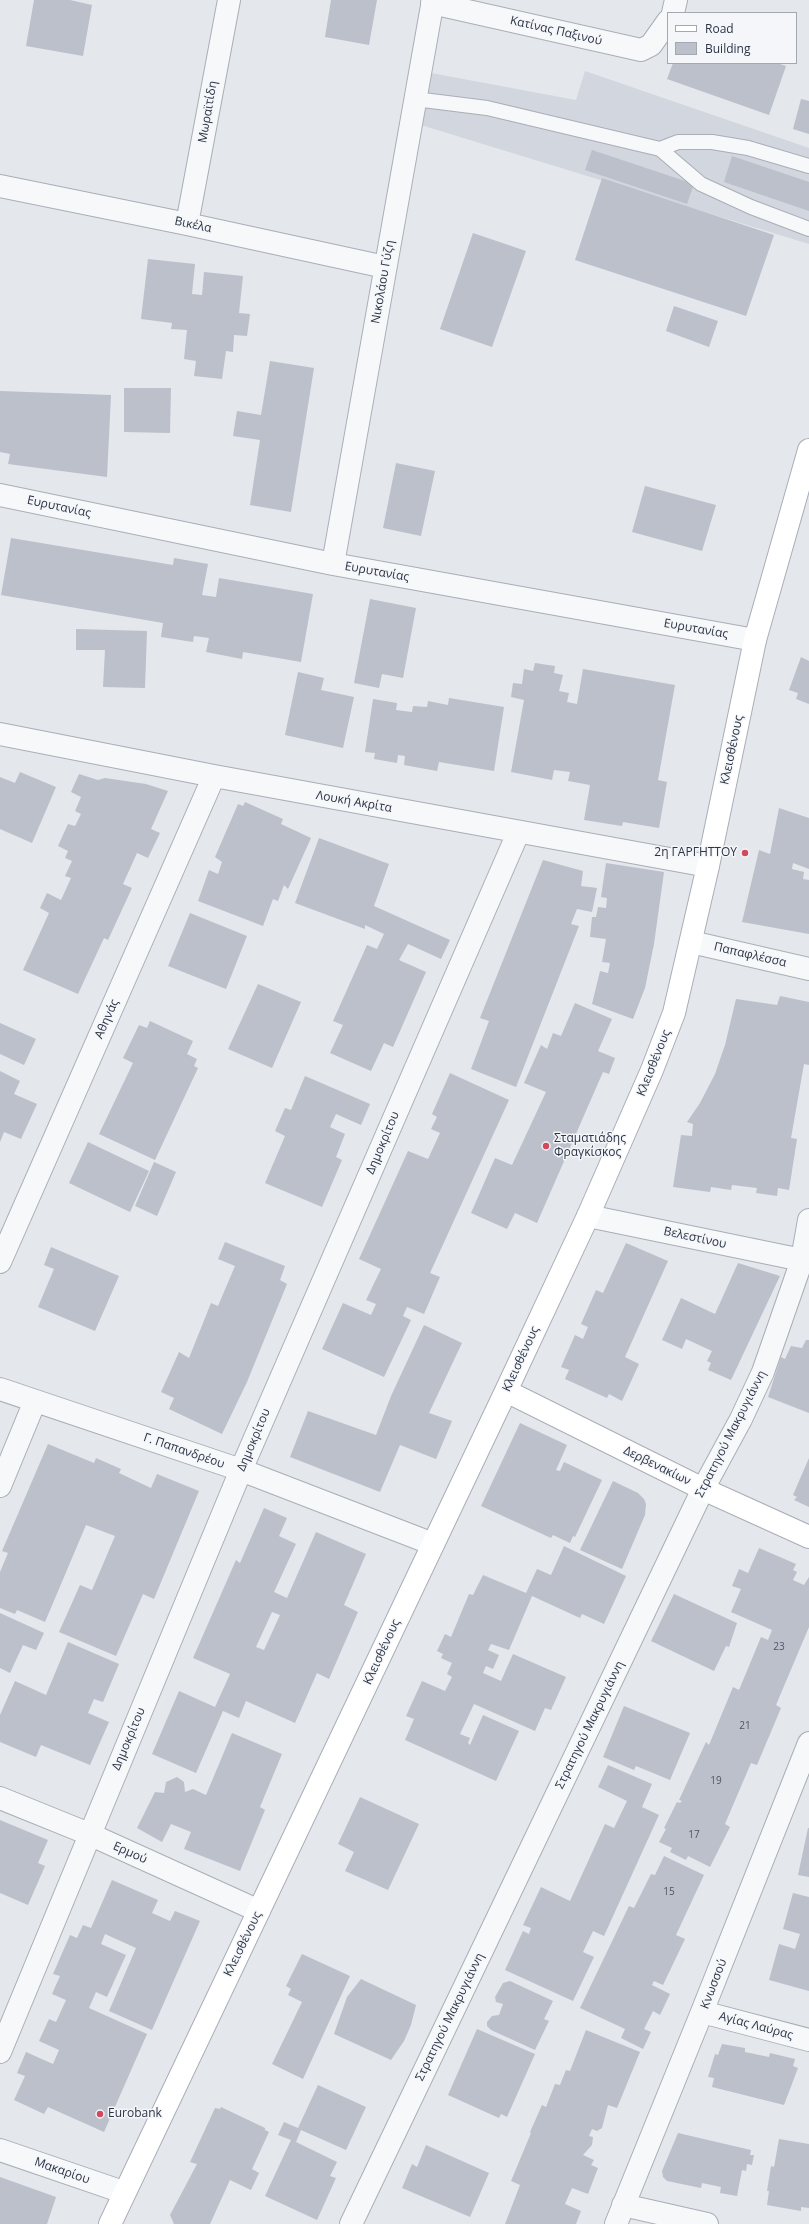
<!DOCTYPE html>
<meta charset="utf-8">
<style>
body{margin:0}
#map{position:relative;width:809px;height:2224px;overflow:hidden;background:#e4e7ec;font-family:"Open Sans",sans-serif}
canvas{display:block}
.legend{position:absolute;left:667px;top:12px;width:130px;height:52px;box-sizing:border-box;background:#f4f6f9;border:1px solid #a4a8b1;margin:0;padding:5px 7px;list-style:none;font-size:12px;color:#2b3445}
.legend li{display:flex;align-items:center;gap:8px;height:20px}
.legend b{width:20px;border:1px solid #a4a8b1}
</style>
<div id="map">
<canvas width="809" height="2224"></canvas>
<ul class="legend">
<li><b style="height:5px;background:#fff"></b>Road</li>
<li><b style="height:11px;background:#bbc0ca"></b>Building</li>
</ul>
</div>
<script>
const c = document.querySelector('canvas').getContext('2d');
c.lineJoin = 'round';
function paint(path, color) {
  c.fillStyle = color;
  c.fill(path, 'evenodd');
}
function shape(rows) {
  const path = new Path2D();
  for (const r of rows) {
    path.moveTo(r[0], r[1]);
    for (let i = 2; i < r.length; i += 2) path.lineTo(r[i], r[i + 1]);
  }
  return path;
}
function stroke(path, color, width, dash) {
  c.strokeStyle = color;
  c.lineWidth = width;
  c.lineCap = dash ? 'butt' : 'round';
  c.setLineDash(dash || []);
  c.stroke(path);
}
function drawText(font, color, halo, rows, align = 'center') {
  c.font = font + ' "Open Sans",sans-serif';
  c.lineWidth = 3;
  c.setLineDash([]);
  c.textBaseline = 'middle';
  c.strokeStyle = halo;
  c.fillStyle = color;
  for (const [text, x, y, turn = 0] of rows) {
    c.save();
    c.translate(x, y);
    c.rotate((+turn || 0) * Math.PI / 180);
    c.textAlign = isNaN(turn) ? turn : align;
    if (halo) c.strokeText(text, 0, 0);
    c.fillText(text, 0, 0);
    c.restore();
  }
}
const built = shape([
 [585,71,809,148,809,244,421,125,431,73,576,100]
]);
const building = shape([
 [34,0,70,0,92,5,83,56,26,46],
 [331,0,377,0,369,45,325,37],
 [673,63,777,63,786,66,769,115,667,79],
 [801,99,809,101,809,134,793,129],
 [592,150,694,184,687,204,585,170],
 [732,156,809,182,809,211,724,182],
 [602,178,774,235,746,316,575,260],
 [473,233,526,251,492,347,440,329],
 [148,259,195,264,192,294,202,295,204,272,243,276,239,313,250,314,247,336,234,335,233,352,226,351,222,379,194,376,196,361,184,359,187,330,171,329,172,323,141,319],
 [674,306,718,321,709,347,666,331],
 [270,361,314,368,291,512,250,505,260,440,233,436,237,411,261,415],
 [124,388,171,388,170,433,124,432],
 [0,391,111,395,107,477,8,464,10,454,0,452],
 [396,463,435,471,421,536,383,528],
 [645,486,716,505,702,551,632,532],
 [11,538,173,565,174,558,208,564,202,595,216,597,219,578,313,594,301,662,243,652,242,659,206,652,209,638,194,636,193,642,161,637,163,623,1,595],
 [370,599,416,608,403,678,382,674,379,688,354,683],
 [76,629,147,631,145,688,103,687,105,650,76,650],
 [801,657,809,661,809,704,796,699,798,693,789,690],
 [535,663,555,666,554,673,563,675,559,691,569,693,567,702,577,704,583,669,675,685,658,780,667,782,659,828,623,822,622,826,584,820,590,785,568,781,570,772,554,770,552,780,511,772,524,700,511,697,513,683,522,684,524,669,533,671],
 [298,672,324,678,321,690,354,697,343,748,285,735],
 [449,698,504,707,494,771,439,762,437,771,404,765,405,756,398,755,397,763,374,759,375,753,365,752,373,699,397,703,396,710,412,712,413,706,427,707,428,701,448,705],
 [20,772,56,787,32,843,0,829,0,777,15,783],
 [79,774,98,780,105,778,146,784,168,791,151,829,160,833,148,858,137,853,123,884,132,888,108,940,104,938,78,994,23,970,49,913,40,908,47,893,61,900,71,878,65,876,72,861,65,858,68,851,58,846,68,824,75,826,81,814,75,811,81,797,71,792],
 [245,802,283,819,281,824,311,838,288,889,284,885,278,901,273,899,263,926,198,901,209,870,218,874,222,862,215,857,238,804,243,806],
 [779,808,809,818,809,869,793,863,792,869,804,872,803,879,809,880,809,934,742,922,759,850,770,854],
 [319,838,389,864,374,906,450,940,441,959,408,944,399,960,426,972,393,1047,384,1043,371,1071,330,1053,343,1025,333,1021,367,945,377,949,384,934,365,925,365,929,295,903],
 [543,860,583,871,581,886,597,888,592,912,577,909,571,924,579,926,516,1087,471,1069,489,1021,480,1018],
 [606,863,664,872,654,944,645,988,633,1019,592,1004,600,971,608,973,610,963,602,962,606,939,590,937,592,917,596,917,598,907,606,908,607,898,601,897],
 [190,913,247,936,226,989,168,966],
 [258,984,301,1002,272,1068,228,1049],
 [780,996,809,1002,809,1065,804,1064,791,1138,797,1139,789,1190,778,1188,777,1196,756,1193,757,1188,732,1185,731,1190,711,1187,710,1192,673,1187,681,1135,692,1136,693,1124,687,1122,700,1103,715,1074,725,1045,736,999,777,1005],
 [575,1003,612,1019,598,1051,615,1058,609,1074,603,1072,537,1223,515,1213,507,1229,471,1213,495,1158,512,1165,546,1092,524,1083,541,1045,547,1049,553,1033,561,1036],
 [150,1021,193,1041,187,1054,197,1059,194,1066,198,1068,155,1160,99,1134,133,1063,123,1058,139,1025,147,1028],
 [0,1023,36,1039,24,1065,0,1054],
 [0,1071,20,1081,14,1094,37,1104,21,1139,4,1132,0,1142],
 [450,1073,509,1100,430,1273,440,1277,424,1314,407,1307,403,1316,411,1320,384,1377,322,1349,343,1303,371,1315,376,1304,366,1300,381,1269,359,1259,408,1151,428,1159,440,1133,431,1129,437,1117,432,1114],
 [305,1076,370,1104,361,1125,336,1114,330,1127,345,1134,336,1157,342,1160,322,1207,265,1183,285,1136,275,1131,285,1108,291,1110],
 [88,1142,149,1171,130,1212,69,1183],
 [154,1162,176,1172,157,1216,135,1206],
 [225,1242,285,1266,280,1280,287,1284,247,1382,222,1434,169,1409,174,1398,161,1392,179,1352,189,1358,211,1303,218,1306,235,1266,218,1259],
 [626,1243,668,1261,625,1357,639,1364,622,1401,609,1394,607,1398,565,1379,569,1370,561,1367,575,1335,583,1339,588,1327,581,1324,596,1290,603,1293],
 [51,1247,119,1276,95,1331,38,1307,54,1269,44,1265],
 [738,1263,780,1276,731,1380,708,1370,711,1363,707,1361,712,1351,686,1339,682,1349,662,1340,681,1298,715,1314],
 [424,1325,462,1343,429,1413,452,1421,436,1459,400,1445,380,1492,290,1457,308,1411,376,1435,391,1396],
 [806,1340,809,1340,809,1413,768,1397,781,1357,785,1359,791,1346,802,1348],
 [520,1423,567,1445,556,1470,560,1471,564,1462,602,1480,575,1537,573,1536,570,1543,553,1535,551,1538,481,1506],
 [48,1444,94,1463,96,1458,121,1469,119,1473,151,1488,157,1474,199,1491,154,1599,143,1594,116,1656,59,1632,80,1585,92,1590,115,1536,86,1525,45,1622,17,1610,15,1614,0,1608,0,1572,8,1553,2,1551],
 [809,1458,809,1507,794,1500,797,1497,793,1495],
 [613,1481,638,1493,644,1499,646,1504,645,1515,622,1569,580,1550],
 [264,1508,287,1518,279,1536,296,1544,274,1592,287,1598,316,1532,366,1554,344,1605,358,1612,329,1679,317,1673,295,1723,246,1701,239,1718,223,1711,196,1773,152,1754,179,1691,215,1707,230,1674,193,1658,236,1560,240,1563],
 [272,1612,280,1615,264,1650,256,1647],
 [564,1546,626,1576,604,1624,582,1614,580,1618,532,1596,509,1650,491,1644,488,1650,499,1655,493,1669,486,1666,483,1673,501,1681,513,1654,566,1677,551,1710,545,1708,535,1731,474,1704,460,1734,470,1738,468,1743,470,1745,483,1715,519,1731,496,1781,405,1740,414,1719,406,1716,422,1681,445,1691,452,1677,447,1674,452,1663,441,1658,443,1654,437,1651,445,1634,451,1637,469,1594,473,1595,483,1575,526,1593,537,1569,551,1575],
 [759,1548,796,1564,793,1570,797,1572,793,1580,804,1585,809,1577,809,1627,776,1705,781,1708,757,1765,751,1763,725,1824,730,1827,710,1867,688,1856,686,1860,670,1852,672,1848,659,1842,666,1829,664,1828,677,1802,680,1803,682,1801,679,1800,706,1742,709,1745,733,1687,739,1690,761,1637,768,1640,772,1630,731,1612,741,1589,732,1586,739,1569,748,1573],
 [674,1594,737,1623,729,1647,726,1646,714,1671,651,1641],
 [0,1613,44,1633,36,1650,23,1645,10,1673,0,1668],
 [68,1642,119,1664,103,1702,94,1699,88,1713,109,1722,90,1765,41,1745,36,1757,0,1742,0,1715,15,1681,46,1695],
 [624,1706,690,1733,670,1780,636,1766,634,1770,603,1757],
 [232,1733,282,1754,260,1807,265,1810,240,1871,184,1849,191,1832,171,1824,162,1842,137,1828,155,1792,164,1793,166,1782,177,1777,184,1782,185,1792,193,1789,206,1795],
 [608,1765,652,1784,642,1807,659,1815,604,1936,593,1931,583,1952,594,1957,573,2001,505,1970,523,1931,529,1934,531,1928,523,1925,541,1887,570,1901,605,1824,614,1828,627,1801,598,1787],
 [360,1797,419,1824,388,1890,345,1871,354,1852,338,1844],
 [0,1820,48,1840,38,1863,45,1866,28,1905,0,1893],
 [808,1828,809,1828,809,1877,798,1875],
 [664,1856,704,1875,676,1935,685,1939,663,1985,654,1981,652,1985,670,1994,660,2015,653,2011,644,2029,651,2032,643,2049,621,2038,625,2029,580,2008,629,1906,634,1908,651,1874,655,1875],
 [112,1880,158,1900,152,1913,170,1921,175,1911,200,1921,152,2030,109,2011,136,1948,105,1934,101,1944,126,1955,107,1997,96,1992,89,2008,147,2034,104,2132,48,2107,44,2114,14,2100,25,2076,17,2073,26,2052,53,2064,59,2050,39,2041,49,2019,56,2022,66,2000,52,1994,60,1976,53,1974,70,1935,77,1938,83,1925,91,1928],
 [793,1893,809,1897,809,1991,769,1980,779,1944,795,1949,800,1934,783,1929],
 [302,1954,350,1976,303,2079,272,2064,302,2002,288,1995,291,1989,286,1986],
 [361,1979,416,2005,411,2025,404,2041,391,2060,334,2034,347,1997],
 [510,1981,553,2001,544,2019,549,2021,535,2050,491,2030,487,2026,487,2022,492,2016,499,2015,503,2004,496,2002,495,1997,503,1983],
 [477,2029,535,2054,507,2117,501,2114,499,2118,448,2095],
 [586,2030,640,2052,617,2108,608,2105,602,2128,597,2131,592,2129,589,2136,593,2137,592,2145,583,2155,594,2160,591,2165,598,2168,588,2194,572,2188,565,2204,581,2211,576,2224,505,2224,520,2185,511,2181,531,2133,530,2132,542,2105,546,2107,555,2084,560,2085,566,2070,570,2071],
 [722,2044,745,2048,745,2052,769,2057,770,2053,795,2059,793,2066,798,2068,784,2105,712,2087,714,2078,708,2077,715,2054,718,2055],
 [318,2085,366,2107,346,2150,301,2130,296,2142,337,2162,330,2176,336,2178,317,2220,265,2196,291,2140,278,2135,284,2122,298,2128],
 [221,2107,265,2128,265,2130,269,2132,252,2169,259,2173,251,2190,230,2180,210,2224,174,2224,170,2215,197,2164,190,2162,215,2108,220,2109],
 [678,2133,751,2150,750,2155,754,2155,752,2165,747,2164,746,2171,742,2170,737,2196,720,2193,721,2187,702,2183,701,2188,667,2181,663,2177,662,2171],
 [779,2139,809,2144,809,2208,801,2207,801,2211,767,2205,769,2191,767,2191,771,2166,774,2167],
 [426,2145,489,2173,470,2217,402,2188,412,2164,417,2167],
 [0,2177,56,2197,47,2224,0,2224]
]);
const lane = shape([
 [415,99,487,108,660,149,701,184,751,207,809,229],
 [660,149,678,142,712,142,748,148,809,166]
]);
const street = shape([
 [432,3,641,50,651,45,668,21],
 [673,13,676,0],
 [0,186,187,224,385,267],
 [187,224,229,0],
 [0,495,333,564,755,640],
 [333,564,433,0],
 [0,734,214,776,708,866],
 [691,942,809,969],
 [588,1216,802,1260],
 [0,1262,214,776],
 [0,1389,241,1470,433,1544],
 [0,1486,35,1401],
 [0,1798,89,1834,259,1911],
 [702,2012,809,2040],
 [0,2052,241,1470,518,833],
 [0,2150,123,2192],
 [623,2205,707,2224],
 [351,2224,703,1489,741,1419,763,1372,802,1260,809,1220],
 [616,2224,702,2012,809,1743]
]);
const secondary = shape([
 [506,1391,703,1489,809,1537],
 [110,2224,506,1391,588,1216,652,1070,674,1013,708,866,755,640,809,450]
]);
const markers = [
 [745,853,4,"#d1495b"],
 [546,1146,4,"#d1495b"],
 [100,2114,4,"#d1495b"]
];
const numberNames = [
 ["23",779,1647],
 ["21",745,1726],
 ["19",716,1781],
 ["17",694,1835],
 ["15",669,1892]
];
const streetNames = [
 ["Κατίνας Παξινού",556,31,13],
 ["Μωραϊτίδη",208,112,-80],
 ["Βικέλα",193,225,12],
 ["Νικολάου Γύζη",383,282,-80],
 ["Ευρυτανίας",59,507,12],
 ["Ευρυτανίας",377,572,10],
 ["Ευρυτανίας",696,629,10],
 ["Κλεισθένους",732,750,-78],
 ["Λουκή Ακρίτα",354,802,10],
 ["Παπαφλέσσα",750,955,13],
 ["Αθηνάς",107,1019,-66],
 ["Κλεισθένους",654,1063,-68],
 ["Δημοκρίτου",383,1143,-67],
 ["Βελεστίνου",695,1238,12],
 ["Κλεισθένους",521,1359,-65],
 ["Στρατηγού Μακρυγιάννη",731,1434,-63],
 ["Δημοκρίτου",254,1440,-67],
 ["Γ. Παπανδρέου",184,1451,19],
 ["Δερβενακίων",657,1466,26],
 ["Κλεισθένους",382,1652,-65],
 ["Στρατηγού Μακρυγιάννη",590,1725,-64],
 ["Δημοκρίτου",129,1739,-67],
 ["Ερμού",130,1853,24],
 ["Κλεισθένους",243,1944,-64],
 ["Κνωσσού",714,1984,-69],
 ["Στρατηγού Μακρυγιάννη",450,2017,-64],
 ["Αγίας Λαύρας",756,2026,15],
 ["Μακαρίου",62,2171,19]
];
const poiNames = [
 ["2η ΓΑΡΓΗΤΤΟΥ",737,853,"right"],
 ["Σταματιάδης",554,1139],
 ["Φραγκίσκος",554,1153],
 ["Eurobank",108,2114]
];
paint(built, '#d2d6de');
paint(building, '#bbc0ca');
stroke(lane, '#a9aeb7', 16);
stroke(street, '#a9aeb7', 24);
stroke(secondary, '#a9aeb7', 24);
stroke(lane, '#f7f8fa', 14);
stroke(street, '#f7f8fa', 22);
stroke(secondary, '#fff', 22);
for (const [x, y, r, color] of markers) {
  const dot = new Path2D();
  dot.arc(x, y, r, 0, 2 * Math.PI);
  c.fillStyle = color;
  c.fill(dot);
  stroke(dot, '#f4f6f9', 1.5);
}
drawText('10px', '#4f5766', null, numberNames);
drawText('12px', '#2b3445', '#f4f6f9', streetNames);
drawText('12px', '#2b3445', '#f4f6f9', poiNames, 'left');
</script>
